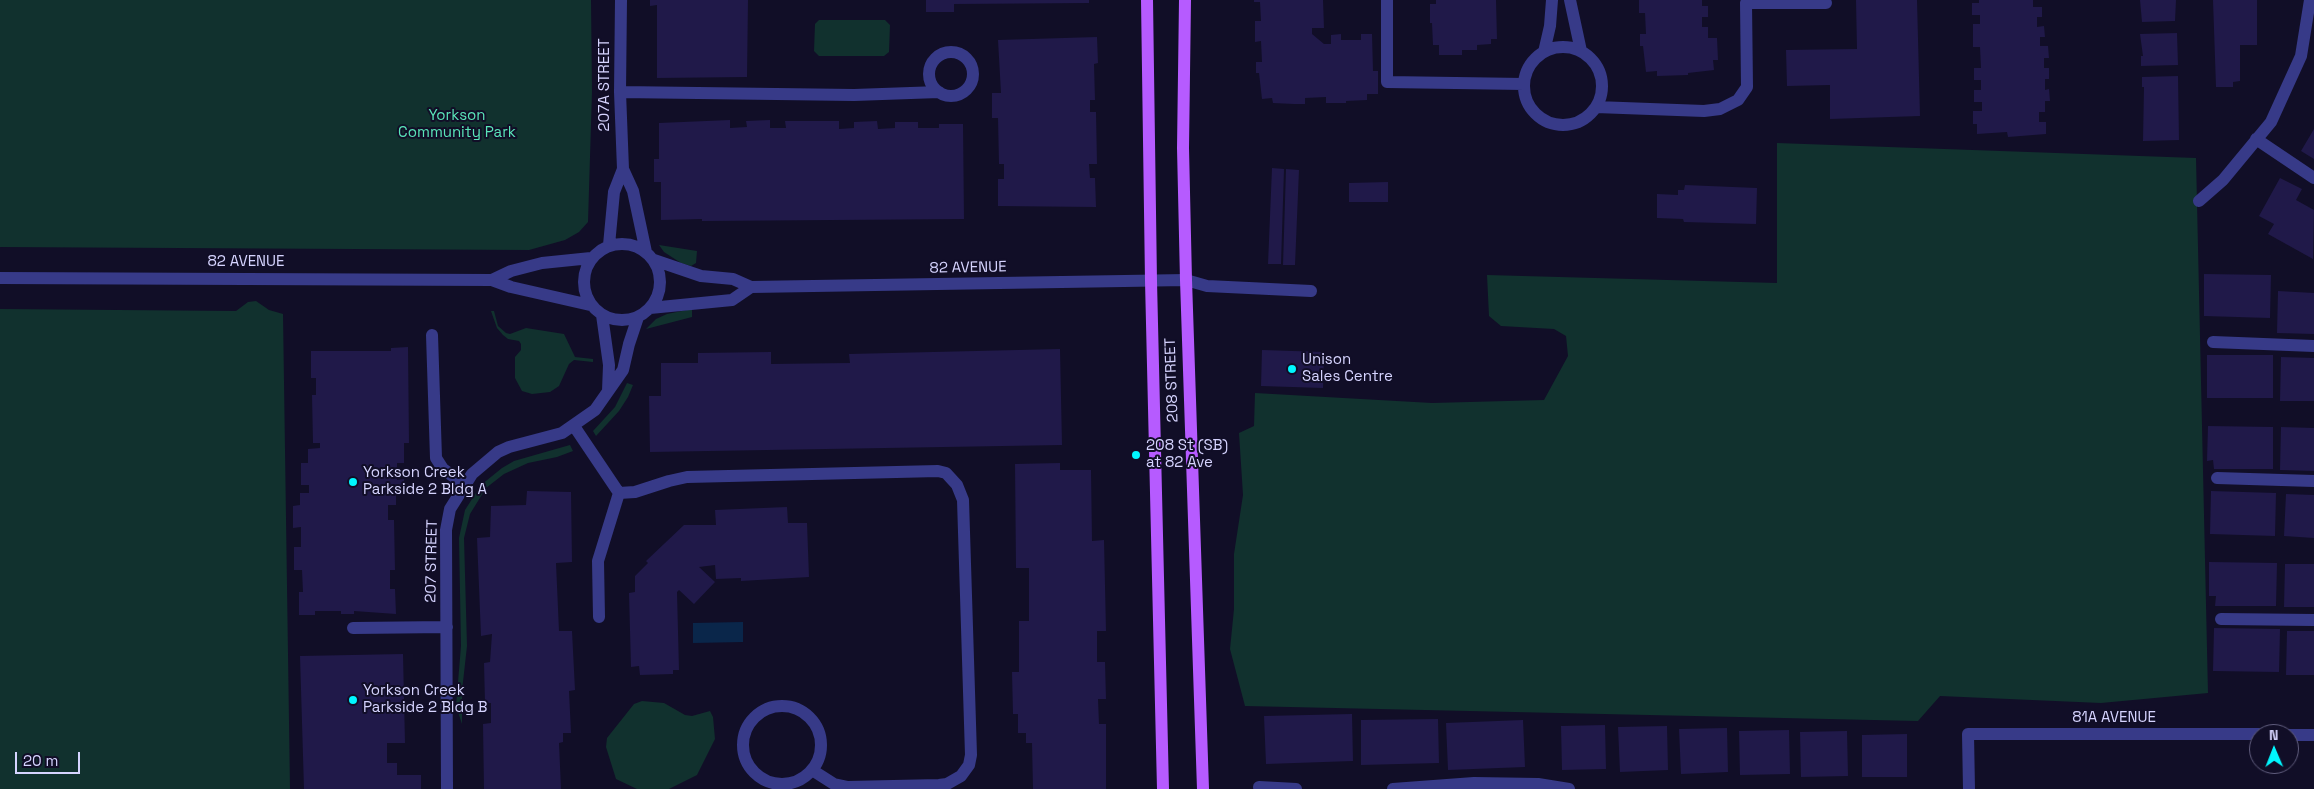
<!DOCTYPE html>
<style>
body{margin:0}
#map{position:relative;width:2314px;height:789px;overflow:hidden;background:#110e27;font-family:"Space Grotesk",sans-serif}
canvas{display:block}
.north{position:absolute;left:2249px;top:724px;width:50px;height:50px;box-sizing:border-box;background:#110e27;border:1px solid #605d7d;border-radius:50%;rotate:359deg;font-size:14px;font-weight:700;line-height:20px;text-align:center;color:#d6d4ff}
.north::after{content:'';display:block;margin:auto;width:18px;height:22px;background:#00f7ff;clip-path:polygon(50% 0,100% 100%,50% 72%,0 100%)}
.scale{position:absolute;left:15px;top:752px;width:65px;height:22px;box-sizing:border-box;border:2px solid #d6d4ff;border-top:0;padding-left:6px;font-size:15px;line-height:18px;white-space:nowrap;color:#d6d4ff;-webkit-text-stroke:4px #110e27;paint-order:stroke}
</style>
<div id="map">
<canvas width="2314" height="789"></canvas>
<div class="north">N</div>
<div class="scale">20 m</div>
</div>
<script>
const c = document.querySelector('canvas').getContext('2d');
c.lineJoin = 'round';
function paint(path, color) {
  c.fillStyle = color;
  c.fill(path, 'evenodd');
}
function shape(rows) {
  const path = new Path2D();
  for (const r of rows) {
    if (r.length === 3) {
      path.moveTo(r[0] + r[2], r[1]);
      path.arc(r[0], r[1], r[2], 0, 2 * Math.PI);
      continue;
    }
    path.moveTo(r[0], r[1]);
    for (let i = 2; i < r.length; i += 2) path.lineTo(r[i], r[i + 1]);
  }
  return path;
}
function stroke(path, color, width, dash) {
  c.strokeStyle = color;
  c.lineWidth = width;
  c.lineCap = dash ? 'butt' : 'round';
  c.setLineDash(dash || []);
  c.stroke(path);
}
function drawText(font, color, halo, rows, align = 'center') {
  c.font = font + ' "Space Grotesk",sans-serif';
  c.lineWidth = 4;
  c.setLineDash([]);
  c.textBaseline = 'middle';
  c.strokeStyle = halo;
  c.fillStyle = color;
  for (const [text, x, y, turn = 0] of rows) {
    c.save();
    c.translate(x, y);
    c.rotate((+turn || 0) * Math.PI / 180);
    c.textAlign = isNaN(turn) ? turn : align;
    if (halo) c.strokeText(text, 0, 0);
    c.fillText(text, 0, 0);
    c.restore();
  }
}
const green = shape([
 [0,0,591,0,592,92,588,222,579,232,565,240,529,250,0,247],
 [819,20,885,20,890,25,889,52,884,56,819,56,814,51,815,24],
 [1777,143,2196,158,2208,693,2101,703,1940,696,1918,721,1245,706,1230,649,1234,609,1234,554,1243,495,1239,433,1254,426,1255,393,1432,403,1544,400,1568,356,1566,336,1554,329,1501,326,1489,316,1487,275,1777,283],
 [659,245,697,251,696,263,691,266,681,263,664,252],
 [256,301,269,310,283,314,290,789,0,789,0,309,236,311,248,302],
 [692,309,692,317,646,329,656,319,667,314],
 [491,311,494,311,498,326,506,333,510,334,526,328,564,334,575,357,593,359,593,362,574,360,569,364,559,386,550,392,532,394,522,391,515,378,515,357,521,350,521,344,519,341,508,339,503,335,497,328],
 [627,383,633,385,628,397,619,411,596,436,593,431,615,407],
 [570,445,573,451,557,457,528,463,504,474,486,488,470,514,464,538,467,646,462,691,462,724,456,706,461,646,459,538,465,510,481,485,502,468,514,461],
 [642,701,664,703,685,715,692,716,710,711,713,717,715,739,697,775,669,789,637,789,616,779,606,747,607,738,634,704]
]);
const water = shape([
 [743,622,743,642,693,643,693,623]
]);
const building = shape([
 [650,0,748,0,747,77,657,78,657,5,650,6],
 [926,0,1089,0,1089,3,954,4,954,12,926,12],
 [1254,0,1323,0,1324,28,1312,28,1312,34,1324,44,1331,44,1331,35,1341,34,1341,40,1361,40,1361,34,1372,34,1373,71,1378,71,1378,94,1367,94,1367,100,1346,101,1346,103,1326,103,1326,97,1305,98,1305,104,1294,104,1273,103,1272,98,1262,99,1259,73,1256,73,1256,62,1262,62,1261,41,1255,42,1255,21,1261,21,1260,2,1254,2],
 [1436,0,1496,0,1497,39,1491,39,1491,44,1477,45,1477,50,1462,50,1462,55,1439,55,1439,45,1433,45,1432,23,1430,23,1430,4,1436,4],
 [1639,0,1702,0,1702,6,1708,6,1708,17,1702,17,1702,27,1708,27,1708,38,1717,38,1718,60,1713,60,1714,70,1688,73,1688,75,1657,76,1657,71,1646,72,1643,46,1640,46,1640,34,1646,34,1645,13,1639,13],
 [1856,0,1917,0,1920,116,1830,119,1830,85,1787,86,1786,50,1857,49],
 [1979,0,2033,0,2033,7,2042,7,2042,17,2037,17,2037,27,2044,26,2045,37,2040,37,2040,46,2048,46,2049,58,2044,58,2044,68,2049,68,2049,79,2045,79,2045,90,2049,89,2050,101,2045,101,2045,112,2039,112,2039,122,2046,122,2046,134,2008,137,2007,132,1977,134,1977,124,1973,124,1973,111,1982,111,1982,102,1974,102,1974,90,1981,90,1981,80,1974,80,1974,68,1981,68,1980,47,1973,47,1973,24,1980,24,1980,15,1972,15,1972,3,1979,3],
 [2140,0,2176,0,2175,21,2142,22],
 [2213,0,2257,0,2257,45,2240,45,2240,81,2233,82,2233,87,2216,87],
 [2177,33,2178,65,2141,66,2141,56,2143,56,2140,34],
 [1097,37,1098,63,1094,64,1095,100,1090,100,1090,112,1096,112,1097,164,1089,164,1090,178,1095,178,1096,207,998,206,998,179,1004,179,1004,164,999,164,998,118,992,118,992,93,1001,93,998,40],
 [2178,76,2179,140,2143,141,2144,87,2142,87,2142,77],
 [730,120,730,128,747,127,746,121,770,120,770,128,786,128,785,121,839,121,839,129,854,128,854,122,877,121,878,129,895,128,895,122,918,122,918,128,939,128,939,124,963,124,964,219,702,221,702,219,661,220,661,182,654,182,654,159,659,159,659,123],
 [2314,129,2314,159,2301,151],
 [1272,168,1284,169,1281,264,1268,264],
 [1286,169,1299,170,1295,265,1283,265],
 [2280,178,2302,189,2296,200,2314,210,2313,259,2268,234,2274,224,2259,216],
 [1388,182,1388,202,1349,202,1349,183],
 [1685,185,1757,188,1756,224,1684,222,1683,219,1657,218,1657,194,1678,195,1678,190,1684,190],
 [2204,274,2271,275,2270,318,2204,316],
 [2278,291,2314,293,2314,334,2277,333],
 [408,347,409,443,404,443,404,463,397,463,397,480,404,479,404,493,396,494,396,505,388,505,388,520,394,520,395,570,390,570,390,589,395,589,396,614,354,611,354,614,341,614,341,611,315,611,315,615,299,615,299,592,303,592,302,570,294,570,294,547,301,547,301,527,293,528,293,506,300,505,300,493,309,493,309,485,301,485,301,463,308,463,308,449,320,448,320,443,313,443,312,395,316,395,316,378,311,378,311,351,391,351,391,348],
 [1060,349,1062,445,650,452,649,396,661,396,661,363,698,363,698,353,771,352,771,364,850,363,849,354],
 [1262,350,1324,352,1323,388,1261,386],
 [2207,355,2273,355,2273,398,2207,398],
 [2281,357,2314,358,2314,401,2280,401],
 [2208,426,2273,427,2273,469,2214,469,2213,460,2207,461],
 [2281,427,2314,428,2314,471,2280,470],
 [1060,463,1060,470,1091,470,1092,541,1104,540,1106,631,1097,631,1097,662,1105,662,1106,699,1098,699,1099,724,1106,724,1106,789,1033,789,1032,743,1026,743,1026,733,1018,733,1018,714,1013,714,1012,672,1019,672,1019,621,1029,621,1029,568,1016,568,1015,464],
 [527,491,571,492,572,562,556,563,559,631,572,631,575,690,569,691,571,733,563,733,563,742,559,743,561,789,484,789,483,724,491,723,491,703,485,703,484,663,490,662,492,634,481,636,477,538,490,537,491,506,526,505],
 [2211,491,2276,493,2275,536,2210,534],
 [2286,494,2314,495,2314,538,2284,536],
 [787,507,788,523,807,523,809,577,741,581,741,578,716,579,715,565,699,567,715,582,694,604,679,590,677,592,679,670,673,670,673,674,640,675,639,666,631,667,629,593,635,592,635,576,648,563,646,561,684,525,716,525,715,510],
 [2209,562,2277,563,2276,606,2215,606,2216,596,2209,596],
 [2285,564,2314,564,2314,607,2284,607],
 [2214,628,2280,629,2279,672,2213,671],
 [2287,631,2314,631,2314,675,2286,675],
 [403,654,405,743,387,743,387,763,397,763,397,775,421,775,421,789,304,789,300,656],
 [1352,714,1353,761,1266,764,1264,716],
 [1438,719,1439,763,1361,765,1361,720],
 [1523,720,1525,767,1448,770,1446,723],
 [1605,725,1606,769,1562,770,1561,726],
 [1667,726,1668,770,1620,772,1618,727],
 [1727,728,1728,772,1681,774,1679,729],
 [1789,730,1790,774,1740,775,1739,731],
 [1847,731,1848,776,1801,777,1800,732],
 [1907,734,1907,777,1862,777,1862,735]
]);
const minor = shape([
 [1387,0,1387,82,1524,84],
 [1570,0,1581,51],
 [1563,86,39],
 [1544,52,1550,26,1552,0],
 [951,74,22],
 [620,92,854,95,939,92],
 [1596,107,1704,111,1720,109,1738,100,1747,87,1746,3,1826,3],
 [2256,139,2314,178],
 [623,169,633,191,646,252],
 [2199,201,2223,180,2271,122,2301,56,2310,0],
 [622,282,38],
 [609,245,614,192,623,169,620,92,621,0],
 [654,260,701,276,733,279,751,287,1186,280,1207,286,1311,291],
 [0,278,492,280,511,287,590,305],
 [492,280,511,271,542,263,591,258],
 [650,308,732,300,751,287],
 [602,315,609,365,608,391],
 [432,335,436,458,443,469,464,484],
 [2213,342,2314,346],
 [574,426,619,493,598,561,599,617],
 [2217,478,2314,481],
 [619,493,635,492,669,481,687,477,938,471,946,473,957,485,963,500,971,755,969,765,961,776,947,784,939,785,848,787,834,784,812,770],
 [2221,619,2314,620],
 [353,628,447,627],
 [782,745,39],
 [2289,735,2314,735],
 [1259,787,1296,789],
 [447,789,446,530,450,509,472,474,498,452,509,447,562,433,595,410,623,370,629,344,638,317],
 [1393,789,1474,783,1538,784,1569,789],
 [1969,789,1968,734,2259,734]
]);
const major = shape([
 [1147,0,1151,281,1163,789],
 [1185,0,1183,148,1186,280,1203,789]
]);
const markers = [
 [1292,369,5,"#00f7ff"],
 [1136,455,5,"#00f7ff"],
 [353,482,5,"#00f7ff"],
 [353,700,5,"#00f7ff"]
];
const streetNames = [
 ["207A STREET",605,85,-90],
 ["82 AVENUE",246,262],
 ["82 AVENUE",968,268,-1],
 ["208 STREET",1172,380,-92],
 ["207 STREET",432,561,-89],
 ["81A AVENUE",2114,718]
];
const parkNames = [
 ["Yorkson",457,116],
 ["Community Park",457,133]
];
const poiNames = [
 ["Unison",1302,360],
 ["Sales Centre",1302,377],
 ["208 St (SB)",1146,446],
 ["at 82 Ave",1146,463],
 ["Yorkson Creek",363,473],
 ["Parkside 2 Bldg A",363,490],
 ["Yorkson Creek",363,691],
 ["Parkside 2 Bldg B",363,708]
];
paint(green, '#11312e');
paint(water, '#0a264a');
paint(building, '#201949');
stroke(minor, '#373a88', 12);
stroke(major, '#b65bff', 12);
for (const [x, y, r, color] of markers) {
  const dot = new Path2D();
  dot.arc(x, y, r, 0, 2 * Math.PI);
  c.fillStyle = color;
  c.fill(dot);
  stroke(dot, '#110e27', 2);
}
drawText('15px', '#d6d4ff', '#110e27', streetNames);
drawText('15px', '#5ae5b9', '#110e27', parkNames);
drawText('15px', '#d6d4ff', '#110e27', poiNames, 'left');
</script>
